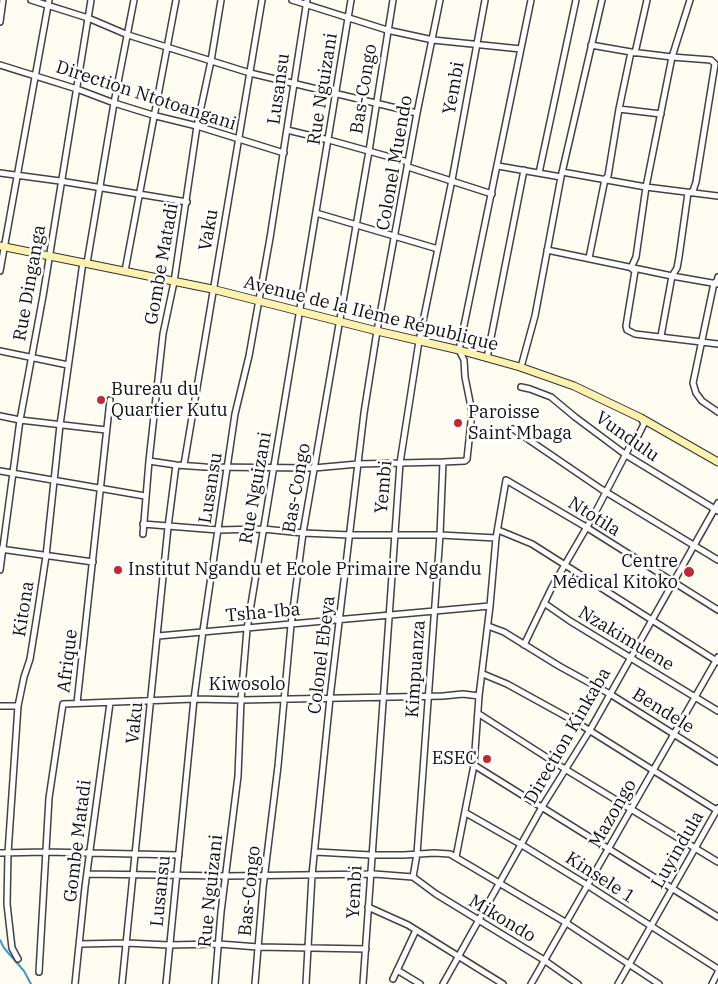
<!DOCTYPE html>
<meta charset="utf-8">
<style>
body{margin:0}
canvas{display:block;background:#fffcf2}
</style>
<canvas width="718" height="984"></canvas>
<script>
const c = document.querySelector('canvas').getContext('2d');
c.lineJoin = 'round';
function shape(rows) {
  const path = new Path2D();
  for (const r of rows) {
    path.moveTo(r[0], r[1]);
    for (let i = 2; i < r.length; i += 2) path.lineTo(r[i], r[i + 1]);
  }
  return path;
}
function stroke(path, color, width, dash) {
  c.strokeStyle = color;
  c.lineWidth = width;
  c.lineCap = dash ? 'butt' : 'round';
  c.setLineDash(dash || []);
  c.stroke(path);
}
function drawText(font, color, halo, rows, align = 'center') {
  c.font = font + ' "IBM Plex Serif",serif';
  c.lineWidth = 5;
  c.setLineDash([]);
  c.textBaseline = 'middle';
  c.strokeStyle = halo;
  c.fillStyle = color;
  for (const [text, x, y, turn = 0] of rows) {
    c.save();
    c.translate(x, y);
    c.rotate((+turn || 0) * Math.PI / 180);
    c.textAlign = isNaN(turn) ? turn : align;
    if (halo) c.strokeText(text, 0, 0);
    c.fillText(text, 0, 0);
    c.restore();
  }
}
const stream = shape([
 [0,940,4,948,24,971,31,984]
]);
const street = shape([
 [31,0,88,18,128,35,250,73,417,113],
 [292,0,387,30,433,40,521,49],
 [0,22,3,0],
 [591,45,631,52,672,57,646,187,636,257,631,268,635,271,626,326,627,330,635,334,718,344],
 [635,53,647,0],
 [0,65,77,89,114,103,156,116,197,126,284,153],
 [619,109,661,114],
 [287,130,329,140,408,162],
 [498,166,561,177],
 [408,167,492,194],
 [562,172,646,187,718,196],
 [0,173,60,181,187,202],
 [539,173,576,0],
 [316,213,438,249],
 [547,250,672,276,718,284],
 [589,258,605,179,608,176,619,109,631,52],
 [87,263,114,103,134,0],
 [0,271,49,0],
 [125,271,176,0],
 [718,277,717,281,714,283,693,383,696,393,702,401,718,412],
 [661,336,672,276,677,268,679,257,688,193,693,191,696,182,715,64,711,60,672,57,690,0],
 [0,351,68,365],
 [487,358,524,170],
 [523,368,521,367,535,316,561,177,602,0],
 [521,387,530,389,551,397,575,417,626,455,718,511],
 [0,416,20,420,106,430],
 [513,429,601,489,718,560],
 [149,461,176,465,205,467,314,468,358,464,443,462,465,461,467,459,472,412,465,377,464,360,459,350,531,0],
 [184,465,262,0],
 [0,471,145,496],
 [143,524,218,530,263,529,303,533,350,535,440,535,496,538],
 [498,530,532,544,718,662],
 [143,534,149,461,163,334,174,282,197,126,211,61,221,0],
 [0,549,93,562],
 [0,570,20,420,43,296,91,0],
 [544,603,570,621,718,711],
 [488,626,504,632,559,666,610,694,718,762],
 [158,636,490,606],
 [524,645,552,587,595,513,630,446,634,442,638,436,644,424,641,418],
 [483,674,507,684,576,722,718,811],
 [77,703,110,400],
 [0,706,18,706],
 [479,714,565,769,718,862],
 [474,765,718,917],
 [466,813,522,845,587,885,718,969],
 [316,852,371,855,404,855,434,853,450,854,565,922,659,984],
 [0,853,46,852,179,855],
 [456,857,474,765,479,696,490,606,496,538,506,480,586,527,718,610],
 [87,874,226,876,374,874,413,877],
 [413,877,417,854,440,535,443,462],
 [413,877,436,894,544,960,578,984],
 [368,907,408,925,503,984],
 [80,944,126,943,169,945,219,944,258,947,366,949],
 [18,959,12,948,7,904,8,853,18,706,24,677,30,659,38,609,46,556,60,425,83,262],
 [397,970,420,984],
 [39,972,49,798,63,704,194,699,241,700,443,696,463,694,479,696],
 [393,979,416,930],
 [75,984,85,887,110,703],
 [122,984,168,527,176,465],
 [166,984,194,699,203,631,235,414,249,356,270,238,307,0],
 [215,984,221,912,238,776,241,700,247,629,351,0],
 [255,984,263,888,278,766,291,625,303,533,369,151,393,0],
 [306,984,312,875,330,698,364,413,377,331,417,113,440,0],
 [363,984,400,463,419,341,452,180,485,0],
 [443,984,542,807,590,730,718,503],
 [531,984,718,657],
 [618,984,718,808],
 [712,984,718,972]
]);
const secondary = shape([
 [0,246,212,289,377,331,459,350,520,367,574,386,641,418,718,462]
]);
const markers = [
 [101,400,5,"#bd2a36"],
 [458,423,5,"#bd2a36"],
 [118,570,5,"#bd2a36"],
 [689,572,6,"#bd2a36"],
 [487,759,5,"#bd2a36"]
];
const streetNames = [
 ["Yembi",454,88,-80],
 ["Lusansu",279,89,-82],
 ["Rue Nguizani",323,89,-81],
 ["Bas-Congo",364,89,-81],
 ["Direction Ntotoangani",146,96,18],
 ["Colonel Muendo",395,163,-80],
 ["Vaku",209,230,-80],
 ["Gombe Matadi",162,264,-80],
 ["Rue Dinganga",30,283,-80],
 ["Avenue de la IIème République",371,314,14],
 ["Vundulu",627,437,35],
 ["Yembi",384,487,-85],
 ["Lusansu",211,488,-81],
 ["Rue Nguizani",256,488,-80],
 ["Bas-Congo",297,488,-80],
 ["Ntotila",594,517,32],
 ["Kitona",24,609,-81],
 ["Tsha-Iba",263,613,-5],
 ["Nzakimuene",626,639,31],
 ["Colonel Ebeya",322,655,-83],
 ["Afrique",68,661,-83],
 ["Kimpuanza",416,669,-86],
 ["Kiwosolo",247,685],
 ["Bendele",663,711,32],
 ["Vaku",135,723,-84],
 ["Direction Kinkaba",568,736,-60],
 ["Mazongo",613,814,-60],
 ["Gombe Matadi",78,841,-83],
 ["Luyindula",678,850,-60],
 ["Kinsele 1",600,878,33],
 ["Lusansu",161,891,-84],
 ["Rue Nguizani",211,891,-84],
 ["Bas-Congo",250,891,-84],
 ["Yembi",355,892,-87],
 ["Mikondo",502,919,31]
];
const poiNames = [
 ["Bureau du",111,390],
 ["Quartier Kutu",111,411],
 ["Paroisse",468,413],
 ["Saint Mbaga",468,434],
 ["Centre",678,562,"right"],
 ["Médical Kitoko",678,583,"right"],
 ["Institut Ngandu et Ecole Primaire Ngandu",128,570],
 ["ESEC",477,759,"right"]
];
stroke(stream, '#4098ca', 2);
stroke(street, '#424242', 8);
stroke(secondary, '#313131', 9);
stroke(street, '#fff', 5);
stroke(secondary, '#fdf1af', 7);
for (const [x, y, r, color] of markers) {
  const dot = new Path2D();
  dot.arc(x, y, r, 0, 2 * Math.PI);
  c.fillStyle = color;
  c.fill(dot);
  stroke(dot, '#fff', 2);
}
drawText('18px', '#0f0f0f', '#fff', streetNames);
drawText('18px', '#0f0f0f', '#fff', poiNames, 'left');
</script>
